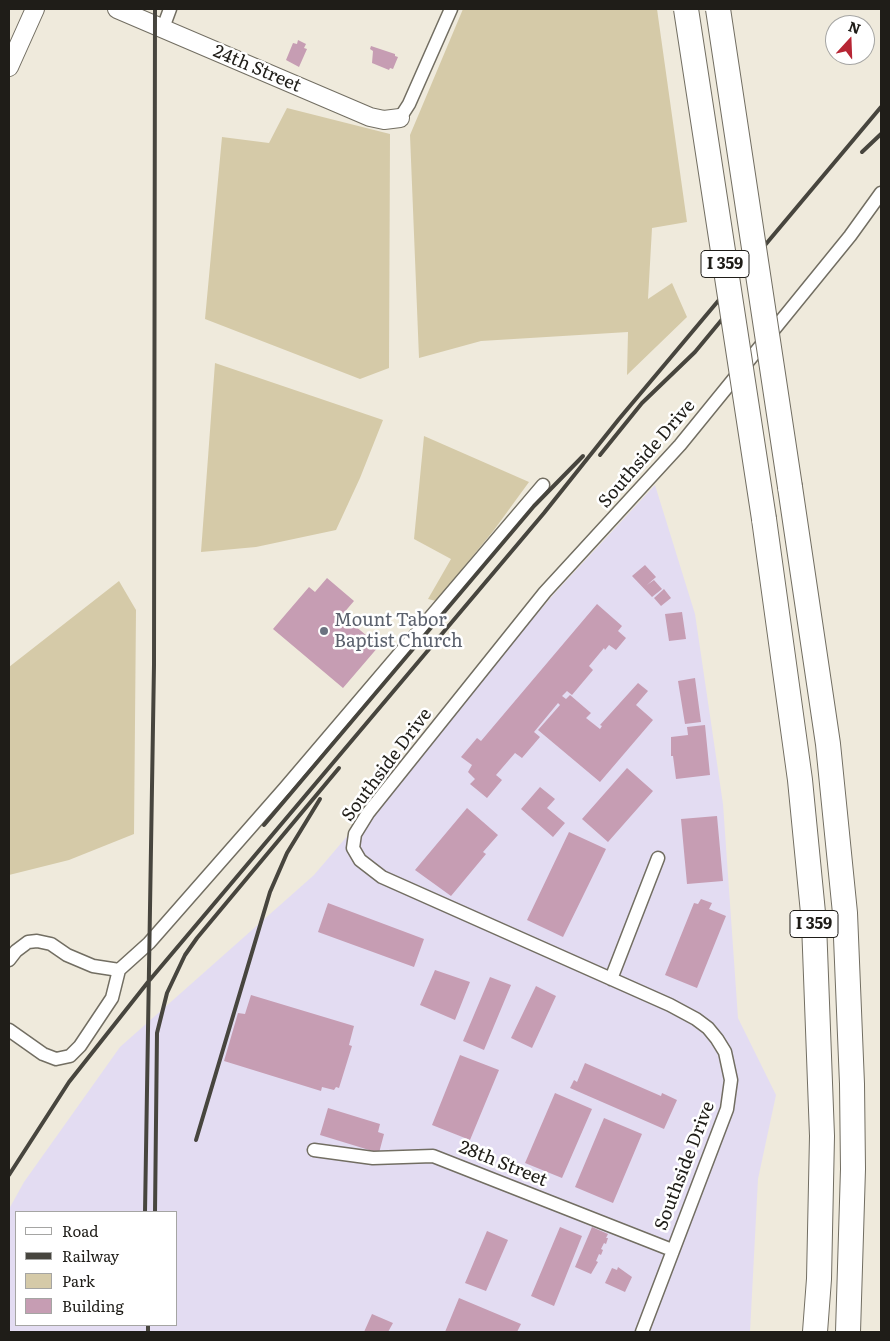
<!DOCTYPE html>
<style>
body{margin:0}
#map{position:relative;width:890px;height:1341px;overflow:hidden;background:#efeadc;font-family:Literata,serif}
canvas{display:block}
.frame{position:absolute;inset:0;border:10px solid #1f1d18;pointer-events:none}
.legend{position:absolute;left:15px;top:1211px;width:162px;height:115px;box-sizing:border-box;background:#fff;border:1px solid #a5a5a3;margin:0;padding:6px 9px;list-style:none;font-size:15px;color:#1f1d18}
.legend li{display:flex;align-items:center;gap:10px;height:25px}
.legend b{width:25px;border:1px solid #a5a5a3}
.north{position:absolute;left:825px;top:15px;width:50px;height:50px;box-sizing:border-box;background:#fff;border:1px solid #a5a5a3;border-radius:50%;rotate:20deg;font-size:14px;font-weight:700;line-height:20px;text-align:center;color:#1f1d18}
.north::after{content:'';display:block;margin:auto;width:18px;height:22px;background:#b72534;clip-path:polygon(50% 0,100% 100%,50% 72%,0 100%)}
</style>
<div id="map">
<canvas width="890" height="1341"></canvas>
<div class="frame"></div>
<ul class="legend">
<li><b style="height:6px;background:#fff"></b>Road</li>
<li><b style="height:6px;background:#47453e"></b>Railway</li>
<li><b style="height:14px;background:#d5caa8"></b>Park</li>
<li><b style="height:14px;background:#c69db3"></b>Building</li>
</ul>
<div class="north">N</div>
</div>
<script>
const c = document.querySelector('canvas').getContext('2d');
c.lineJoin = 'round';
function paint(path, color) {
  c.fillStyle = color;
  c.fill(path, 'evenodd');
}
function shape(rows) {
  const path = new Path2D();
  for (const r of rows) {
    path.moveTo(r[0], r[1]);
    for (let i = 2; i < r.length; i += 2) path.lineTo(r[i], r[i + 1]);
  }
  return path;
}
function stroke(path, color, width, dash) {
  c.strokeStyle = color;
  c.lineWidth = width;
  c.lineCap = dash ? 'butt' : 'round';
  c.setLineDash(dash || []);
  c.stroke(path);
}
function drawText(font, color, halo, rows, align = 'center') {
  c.font = font + ' Literata,serif';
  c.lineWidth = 5;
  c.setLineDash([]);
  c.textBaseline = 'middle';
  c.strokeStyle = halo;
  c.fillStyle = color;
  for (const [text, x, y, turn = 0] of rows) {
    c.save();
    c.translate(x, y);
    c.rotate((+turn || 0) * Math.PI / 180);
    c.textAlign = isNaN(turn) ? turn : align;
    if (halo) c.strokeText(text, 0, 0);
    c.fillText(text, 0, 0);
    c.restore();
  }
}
const industrial = shape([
 [655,485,695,614,723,804,738,1018,776,1095,758,1179,750,1332,9,1332,9,1209,24,1182,120,1047,314,875,553,595],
 [16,1212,176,1212,176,1325,16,1325]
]);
const green = shape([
 [463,9,657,9,687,222,652,228,648,299,672,283,687,317,627,375,628,332,481,341,419,358,410,135],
 [287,108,390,134,389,368,360,379,205,319,222,137,269,143],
 [215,363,383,420,360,478,336,530,256,547,201,552],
 [424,436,529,482,494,530,436,601,428,599,451,559,414,539],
 [119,581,136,610,134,834,69,860,9,875,9,667]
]);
const building = shape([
 [298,40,306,44,304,48,307,49,299,67,286,60,293,43,297,44],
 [371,46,395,54,395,56,398,57,393,69,390,68,389,70,372,63,373,51,370,49],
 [645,565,656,577,647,585,654,580,662,589,652,597,632,576],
 [327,578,354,601,342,615,379,646,343,688,273,629,309,587,315,592],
 [664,589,671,598,661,606,654,598],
 [597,604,622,626,618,631,626,638,616,650,609,645,605,650,604,648,589,666,593,670,572,695,567,691,562,696,566,699,570,695,591,713,586,718,600,729,602,726,600,725,638,683,648,691,636,705,653,720,600,782,538,730,560,705,558,703,534,732,540,737,522,758,515,753,496,775,502,780,487,798,470,784,475,779,468,772,472,765,461,757,477,738,481,741],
 [682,612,686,639,669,641,665,614],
 [695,678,701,722,685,724,678,681],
 [705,725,710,775,676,779,673,756,671,756,671,737,688,735,687,727],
 [627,768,653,791,608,842,582,819],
 [540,787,555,799,547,808,565,823,553,837,521,809],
 [467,808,498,835,483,852,486,854,451,896,415,870],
 [717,816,723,881,687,884,681,819],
 [569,832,606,849,563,937,527,920],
 [701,899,712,903,709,909,726,916,697,988,665,975,694,903,698,904],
 [328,903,424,939,414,967,318,932],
 [435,970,470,982,455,1020,420,1005],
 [490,977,511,985,484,1050,463,1041],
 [536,986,556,996,532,1048,511,1038],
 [251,995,354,1026,349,1045,352,1046,339,1088,336,1087,334,1090,322,1087,321,1091,224,1061,238,1013,245,1014],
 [460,1055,499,1070,470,1140,432,1125],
 [585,1063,661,1096,662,1093,677,1100,664,1129,570,1088,574,1080,577,1082],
 [555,1093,592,1109,562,1178,525,1163],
 [328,1108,380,1124,378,1132,384,1134,379,1153,320,1135],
 [604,1118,642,1134,613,1203,575,1187],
 [560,1227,582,1236,554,1306,531,1296],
 [592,1227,608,1234,606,1238,608,1238,606,1244,604,1243,601,1249,603,1250,601,1255,599,1254,596,1261,598,1262,591,1274,575,1267],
 [487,1231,508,1240,486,1291,465,1283],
 [618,1267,632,1277,625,1292,605,1283,612,1268,617,1270],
 [459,1298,521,1324,517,1332,445,1332],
 [372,1314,393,1323,388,1332,364,1332]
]);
const street = shape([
 [163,28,170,9],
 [400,118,409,104,451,9],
 [9,960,16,951,28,942,37,941,51,944,67,955,93,966,119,970,149,943,285,788,543,485],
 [611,979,658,858],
 [9,1030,43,1054,56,1059,70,1056,80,1046,112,998,119,970],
 [314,1150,373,1158,433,1156,672,1250],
 [642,1332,727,1109,731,1080,725,1052,717,1039,708,1028,696,1019,670,1005,382,877,360,860,353,848,355,834,368,813,545,592,680,445,850,236,881,193]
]);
const secondary = shape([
 [117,9,370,117,384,120,400,118],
 [9,67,35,9]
]);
const highway = shape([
 [790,487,828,744,845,913,852,1084,853,1169,848,1332],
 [764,519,800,780,814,923,822,1136,819,1279,815,1332]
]);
const rail = shape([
 [862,152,881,134],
 [600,455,642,403,695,352,729,311],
 [264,825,534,506,583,456],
 [196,1140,270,892,287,853,320,799],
 [9,1175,69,1082,148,982,544,513,619,419,881,107],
 [145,1212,154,665,155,9],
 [155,1212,157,1033,167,993,185,955,197,938,339,768],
 [148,1332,148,1325]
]);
const highwayBridge = shape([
 [686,9,764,519],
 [718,9,790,487]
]);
const markers = [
 [324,631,5,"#6b7280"]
];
const shields = [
 [725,264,48],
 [814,924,48]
];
const shieldNames = [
 ["I 359",725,264],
 ["I 359",814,924]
];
const streetNames = [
 ["24th Street",257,69,23],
 ["Southside Drive",647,454,-49],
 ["Southside Drive",387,765,-53],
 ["28th Street",503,1164,22],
 ["Southside Drive",685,1166,-69]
];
const worshipNames = [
 ["Mount Tabor",334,621],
 ["Baptist Church",334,642]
];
paint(industrial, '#e3dcf2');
paint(green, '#d5caa8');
paint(building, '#c69db3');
stroke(street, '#726e62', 15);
stroke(secondary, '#726e62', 20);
stroke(highway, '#726e62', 26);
stroke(street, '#fff', 12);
stroke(secondary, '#fff', 18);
stroke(highway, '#fff', 24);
stroke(rail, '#47453e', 4);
stroke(highwayBridge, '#726e62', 26, []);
stroke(highwayBridge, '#fff', 24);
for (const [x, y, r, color] of markers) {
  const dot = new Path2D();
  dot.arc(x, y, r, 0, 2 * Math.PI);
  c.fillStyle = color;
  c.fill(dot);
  stroke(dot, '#fff', 2);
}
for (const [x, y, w] of shields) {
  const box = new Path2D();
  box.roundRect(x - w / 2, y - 13.5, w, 27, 4);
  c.fillStyle = '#fff';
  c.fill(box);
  stroke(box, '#1f1d18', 1);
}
drawText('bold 16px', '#1f1d18', null, shieldNames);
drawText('18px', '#1f1d18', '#fff', streetNames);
drawText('18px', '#5b616d', '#fff', worshipNames, 'left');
</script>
